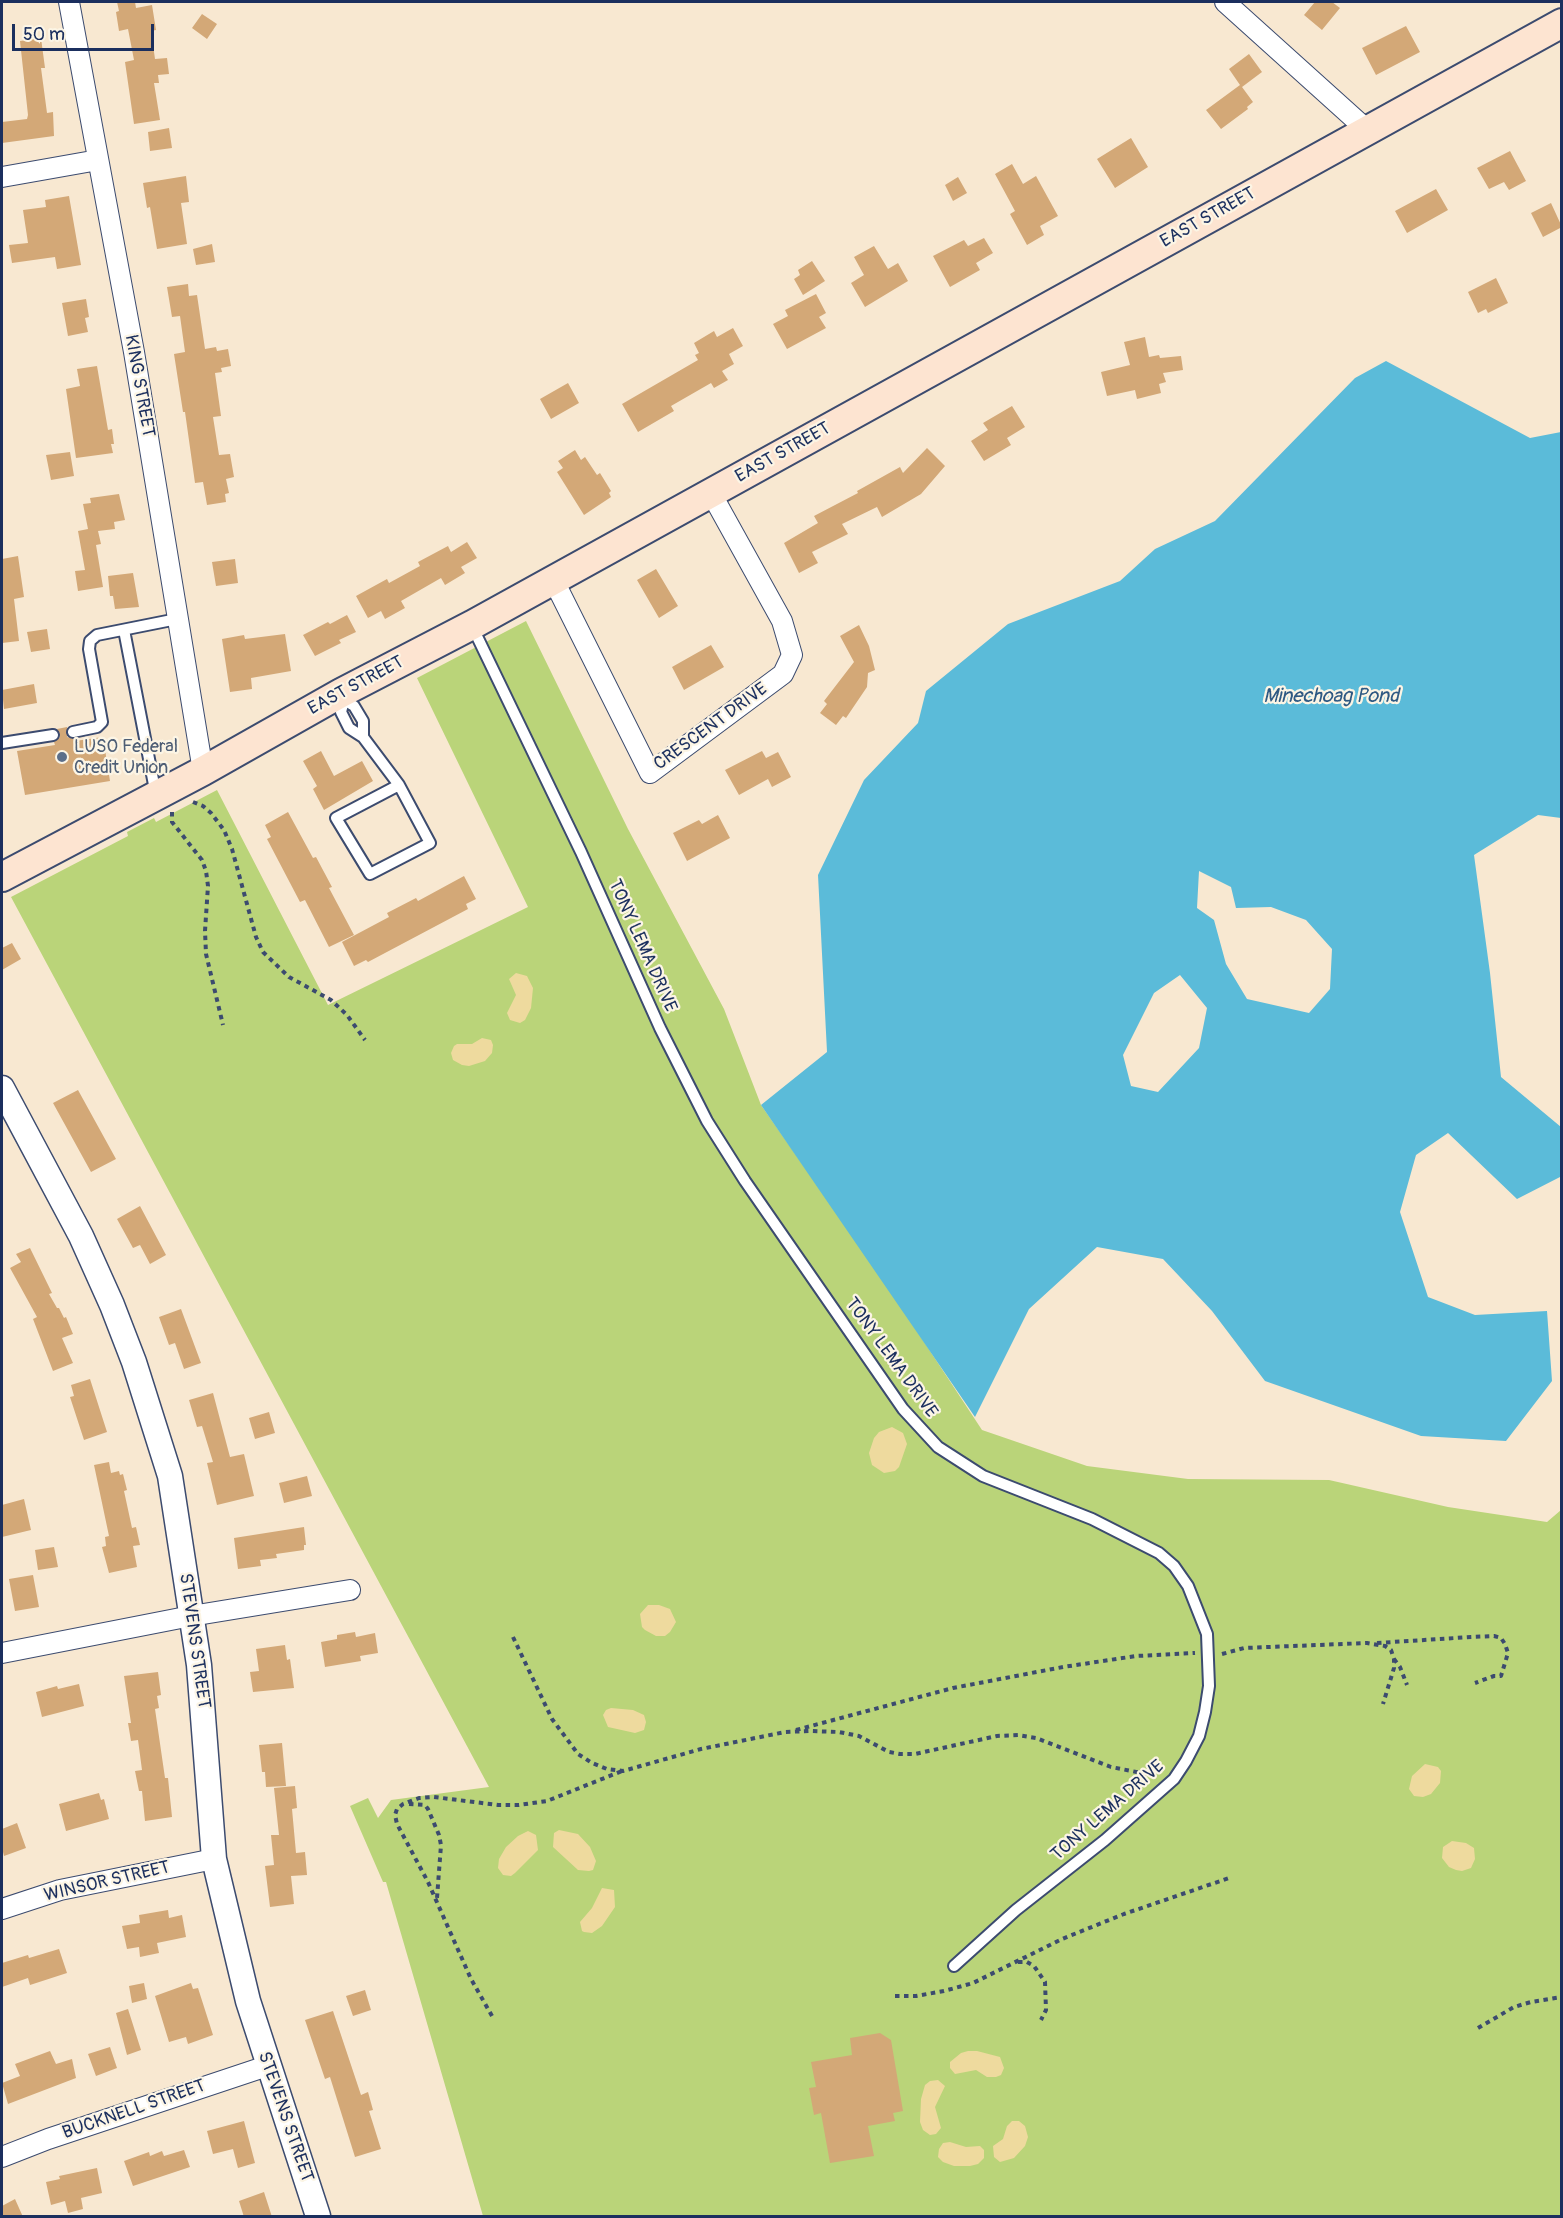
<!DOCTYPE html>
<style>
body{margin:0}
#map{position:relative;width:1563px;height:2218px;overflow:hidden;background:#f8e8d1;font-family:Pangolin,sans-serif}
canvas{display:block}
.frame{position:absolute;inset:0;border:3px solid #1b2f5e;pointer-events:none}
.scale{position:absolute;left:12px;top:24px;width:142px;height:27px;box-sizing:border-box;border:3px solid #1b2f5e;border-top:0;padding-left:8px;font-size:18px;line-height:21px;white-space:nowrap;color:#1b2f5e;-webkit-text-stroke:4px #fcf5e5;paint-order:stroke}
</style>
<div id="map">
<canvas width="1563" height="2218"></canvas>
<div class="frame"></div>
<div class="scale">50 m</div>
</div>
<script>
const c = document.querySelector('canvas').getContext('2d');
c.lineJoin = 'round';
function paint(path, color) {
  c.fillStyle = color;
  c.fill(path, 'evenodd');
}
function shape(rows) {
  const path = new Path2D();
  for (const r of rows) {
    path.moveTo(r[0], r[1]);
    for (let i = 2; i < r.length; i += 2) path.lineTo(r[i], r[i + 1]);
  }
  return path;
}
function stroke(path, color, width, dash) {
  c.strokeStyle = color;
  c.lineWidth = width;
  c.lineCap = dash ? 'butt' : 'round';
  c.setLineDash(dash || []);
  c.stroke(path);
}
function drawText(font, color, halo, rows, align = 'center') {
  c.font = font + ' Pangolin,sans-serif';
  c.lineWidth = 4.5;
  c.setLineDash([]);
  c.textBaseline = 'middle';
  c.strokeStyle = halo;
  c.fillStyle = color;
  for (const [text, x, y, turn = 0] of rows) {
    c.save();
    c.translate(x, y);
    c.rotate((+turn || 0) * Math.PI / 180);
    c.textAlign = isNaN(turn) ? turn : align;
    if (halo) c.strokeText(text, 0, 0);
    c.fillText(text, 0, 0);
    c.restore();
  }
}
const green = shape([
 [526,621,628,829,724,1009,761,1105,880,1275,982,1430,1087,1466,1188,1479,1329,1480,1448,1507,1547,1522,1561,1510,1561,2216,483,2216,386,1882,383,1882,350,1806,368,1798,378,1818,391,1800,489,1787,11,897,128,836,127,832,154,818,156,822,217,790,328,1005,528,907,417,678]
]);
const sand = shape([
 [516,973,527,976,533,988,531,1008,525,1020,520,1023,510,1020,507,1013,516,995,509,979],
 [482,1038,491,1040,493,1045,492,1053,485,1061,469,1066,462,1065,453,1060,451,1053,454,1046,457,1044,472,1044],
 [892,1427,903,1433,907,1444,899,1467,895,1471,884,1473,872,1465,869,1453,874,1438,879,1432],
 [648,1605,659,1605,670,1609,676,1622,670,1632,665,1636,656,1636,645,1630,642,1627,640,1614],
 [611,1708,633,1710,644,1715,646,1722,644,1730,635,1733,608,1727,603,1715,606,1710],
 [1425,1764,1438,1767,1441,1771,1440,1783,1431,1794,1423,1797,1414,1796,1409,1789,1412,1776],
 [559,1830,578,1834,590,1847,596,1861,593,1870,589,1871,578,1870,553,1847,554,1833],
 [528,1831,536,1835,538,1850,515,1873,511,1876,503,1875,498,1868,499,1859,506,1847,518,1836],
 [1452,1841,1466,1843,1474,1848,1475,1859,1471,1868,1462,1871,1456,1870,1449,1867,1442,1858,1443,1847],
 [602,1888,614,1890,615,1907,602,1926,592,1933,584,1932,582,1931,580,1922,592,1908],
 [968,2051,977,2051,1000,2057,1004,2068,1001,2075,996,2077,987,2077,976,2070,955,2074,950,2068,950,2062,961,2053],
 [938,2080,945,2086,935,2107,941,2128,936,2134,930,2135,923,2130,920,2122,921,2099,925,2085,930,2081],
 [1012,2121,1019,2121,1025,2126,1028,2137,1025,2146,1014,2158,1000,2162,994,2157,993,2146,1003,2139,1007,2126],
 [950,2142,966,2147,980,2146,984,2150,984,2158,978,2164,970,2166,954,2166,943,2162,938,2157,939,2149,943,2143]
]);
const water = shape([
 [1386,361,1530,438,1561,432,1561,818,1538,815,1474,855,1490,973,1501,1077,1561,1127,1561,1168,1560,1177,1517,1199,1448,1133,1416,1155,1400,1212,1428,1297,1475,1315,1547,1311,1552,1381,1506,1441,1421,1436,1265,1381,1212,1311,1163,1259,1097,1247,1029,1309,975,1417,761,1105,827,1052,818,875,864,780,918,723,926,691,1008,624,1120,581,1155,549,1215,521,1355,378],
 [1199,871,1231,887,1236,908,1271,907,1306,920,1332,949,1330,989,1309,1013,1247,999,1226,964,1214,920,1197,908],
 [1180,975,1207,1008,1199,1048,1158,1092,1131,1086,1123,1055,1154,993]
]);
const building = shape([
 [117,2,135,2,136,8,152,5,156,30,151,31,155,59,167,58,169,74,158,75,159,83,154,83,160,120,134,124,125,62,134,60,128,29,119,31,116,12,119,11],
 [1315,2,1332,2,1340,8,1322,30,1304,15],
 [202,14,217,24,207,39,192,28],
 [1406,26,1420,52,1376,75,1362,48],
 [41,38,45,68,41,68,47,113,53,112,54,136,2,143,2,122,27,119,28,115,20,41],
 [1249,54,1262,72,1242,87,1253,102,1247,107,1248,109,1221,129,1206,110,1240,85,1229,69],
 [169,128,172,148,150,151,148,132],
 [1131,138,1148,167,1115,188,1097,159],
 [1510,151,1526,181,1509,190,1504,182,1489,189,1477,168],
 [1012,164,1023,184,1036,176,1058,216,1040,226,1044,235,1027,245,1010,214,1015,211,995,174],
 [186,176,189,202,181,203,187,244,157,249,150,207,147,208,143,183],
 [958,177,967,193,953,201,945,185],
 [1436,189,1448,210,1407,233,1395,211],
 [69,196,81,265,57,269,55,257,12,263,9,245,28,243,23,210,46,207,45,200],
 [1551,203,1562,227,1543,237,1531,213],
 [984,238,993,253,976,263,980,270,950,287,933,256,964,240,968,246],
 [212,244,215,262,196,265,193,249],
 [874,246,888,269,898,263,908,281,865,307,851,283,864,275,854,257],
 [812,261,825,281,803,295,794,279,800,275,798,270],
 [1496,278,1508,303,1488,313,1486,309,1478,313,1468,292],
 [188,284,189,296,197,295,205,349,216,347,217,351,228,349,231,366,221,368,222,372,215,373,221,416,213,417,219,455,230,454,234,477,226,479,229,493,225,494,226,502,207,505,203,482,195,483,185,412,183,412,174,354,185,352,180,316,172,317,167,287],
 [816,294,826,313,819,317,826,328,787,349,773,324,788,316,785,310],
 [86,299,89,317,85,318,88,332,68,336,62,303],
 [733,328,743,346,729,354,734,364,722,371,728,380,714,388,711,383,671,406,674,411,638,432,622,404,698,360,695,355,699,353,694,343,714,331,717,337],
 [1145,337,1149,357,1159,355,1160,358,1181,356,1183,370,1163,373,1166,382,1159,384,1161,393,1137,399,1135,390,1107,396,1101,372,1130,365,1124,342],
 [97,366,108,430,112,429,114,444,111,444,113,453,76,458,66,389,80,386,77,369],
 [568,383,579,403,551,419,540,399],
 [1012,406,1025,427,1007,438,1011,445,984,461,971,441,988,430,983,423],
 [927,448,945,466,921,494,882,517,877,507,842,524,848,534,812,552,818,563,799,573,784,543,818,523,814,516,858,493,857,491,900,467,903,473],
 [575,450,581,460,585,457,597,475,600,473,611,491,609,493,611,497,584,515,557,472,563,468,558,461],
 [70,452,74,476,51,480,46,455],
 [119,494,125,520,114,522,115,529,98,531,101,544,96,545,103,587,78,591,75,571,85,570,78,531,88,529,83,504,91,503,90,498],
 [467,542,477,558,461,567,465,573,445,585,441,578,401,601,405,608,385,619,381,611,368,618,356,596,387,579,389,583,420,566,418,562,448,546,451,552],
 [18,556,24,597,14,599,19,641,2,643,2,559],
 [235,559,238,583,216,586,212,562],
 [656,569,678,606,659,618,637,580],
 [133,573,139,607,115,609,113,596,110,596,108,576],
 [347,615,356,632,339,640,341,643,315,656,303,635,328,622,330,624],
 [859,625,869,646,875,670,868,673,867,687,846,718,843,716,836,725,820,713,827,704,824,701,854,662,840,636],
 [47,629,50,649,31,652,27,632],
 [285,634,291,671,251,678,252,689,230,692,222,639,244,635,245,639],
 [711,645,724,667,684,690,672,667],
 [34,684,37,703,4,709,2,690],
 [67,727,67,737,74,739,75,741,103,737,110,781,25,795,17,751,55,745,54,742,60,737,57,729],
 [321,751,334,776,362,761,373,781,324,810,313,789,317,786,303,761],
 [762,751,766,758,778,752,791,777,772,787,768,779,739,795,725,770],
 [288,812,313,858,316,857,332,887,329,888,354,935,329,947,305,900,300,902,267,839,271,837,265,825],
 [718,815,730,838,687,861,673,833,699,820,702,824],
 [464,876,476,899,466,904,468,909,368,962,366,960,354,966,342,942,389,917,387,913,416,898,418,901],
 [12,943,21,959,2,970,2,948],
 [78,1090,116,1159,91,1172,53,1103],
 [140,1206,166,1255,150,1264,140,1245,133,1248,117,1219],
 [30,1248,52,1293,49,1294,57,1308,59,1308,64,1318,66,1317,73,1334,62,1338,73,1363,53,1371,33,1319,37,1317,10,1268,21,1262,16,1254],
 [181,1309,201,1363,184,1369,175,1343,169,1345,159,1317],
 [90,1379,107,1432,84,1440,70,1397,74,1396,71,1385],
 [213,1393,230,1457,244,1454,254,1496,217,1505,207,1463,213,1462,202,1426,197,1427,189,1400],
 [269,1412,275,1433,255,1439,249,1418],
 [109,1462,111,1473,119,1471,120,1475,123,1474,127,1490,124,1491,132,1528,136,1527,140,1545,133,1546,137,1567,109,1573,102,1547,106,1546,105,1537,109,1536,94,1465],
 [307,1476,312,1496,284,1503,279,1483],
 [24,1499,31,1530,2,1537,2,1505],
 [304,1527,306,1545,304,1545,304,1550,276,1554,277,1558,260,1560,261,1566,238,1569,234,1538],
 [54,1547,58,1567,38,1570,35,1550],
 [33,1575,39,1607,15,1611,9,1579],
 [355,1632,356,1637,375,1633,378,1653,360,1656,361,1661,325,1667,321,1642,337,1639,337,1635],
 [285,1645,287,1660,290,1659,294,1688,253,1692,250,1672,259,1671,256,1649],
 [158,1672,161,1695,157,1696,159,1708,155,1709,165,1778,168,1778,172,1817,145,1821,142,1791,139,1791,135,1771,142,1770,138,1740,131,1741,128,1723,131,1723,124,1676],
 [79,1684,84,1706,42,1717,36,1692,57,1686,58,1689],
 [282,1743,286,1786,266,1787,265,1772,262,1772,259,1745],
 [295,1786,297,1808,292,1809,296,1853,305,1852,307,1875,291,1876,294,1904,270,1907,265,1866,274,1865,271,1835,279,1835,274,1788],
 [99,1793,101,1800,104,1799,109,1819,66,1831,59,1804],
 [17,1823,26,1848,4,1856,2,1848,2,1829],
 [168,1910,169,1918,182,1915,186,1937,157,1943,159,1953,140,1957,139,1947,127,1949,122,1926,140,1923,139,1915],
 [59,1949,67,1973,30,1985,28,1978,2,1987,2,1963,28,1955,29,1958],
 [144,1983,147,1999,132,2003,129,1986],
 [191,1983,193,1989,198,1988,213,2035,188,2044,186,2037,169,2042,155,1996],
 [365,1990,371,2010,353,2016,346,1996],
 [128,2009,141,2050,127,2055,116,2013],
 [333,2011,361,2095,368,2092,373,2110,369,2111,381,2149,355,2157,330,2077,325,2079,305,2020],
 [880,2033,891,2040,903,2111,893,2113,895,2121,868,2126,874,2156,830,2163,821,2113,814,2115,809,2088,816,2087,811,2062,852,2055,850,2038],
 [110,2047,117,2068,96,2076,88,2054],
 [50,2051,56,2064,72,2059,76,2078,8,2104,2,2083,20,2076,15,2064],
 [244,2121,255,2163,238,2168,233,2149,213,2154,207,2131],
 [184,2150,190,2167,133,2186,124,2161,149,2152,150,2156,162,2151,164,2156],
 [97,2168,102,2193,81,2198,83,2209,68,2213,65,2201,51,2205,46,2182,60,2179,59,2176],
 [264,2192,272,2217,244,2217,239,2201],
 [15,2199,23,2217,2,2217,2,2206]
]);
const path = shape([
 [193,802,203,806,211,813,224,830,232,849,256,937,263,952,289,977,331,1000,347,1015,365,1040],
 [172,812,172,822,202,860,206,871,208,886,205,931,206,954,223,1025],
 [513,1637,552,1719,578,1754,592,1763,607,1769,623,1771,701,1749,785,1732,810,1731,839,1732,859,1736,889,1752,900,1754,915,1754,997,1736,1018,1735,1036,1738,1111,1767,1157,1776],
 [1377,1643,1471,1637,1494,1636,1501,1638,1505,1644,1508,1653,1501,1676,1494,1676,1475,1683],
 [1222,1654,1244,1648,1367,1643,1385,1646,1391,1650,1394,1659,1394,1668,1383,1704],
 [1394,1659,1400,1667,1407,1685],
 [796,1730,953,1688,1063,1667,1136,1656,1195,1653],
 [409,1804,425,1805,428,1809,439,1835,441,1845,437,1898],
 [1018,1962,1027,1962,1034,1966,1045,1982,1046,2010,1041,2020],
 [895,1996,916,1996,944,1991,973,1983,1062,1939,1124,1914,1232,1877],
 [492,2016,471,1979,428,1882,397,1824,395,1815,397,1809,403,1804,419,1798,434,1797,498,1805,519,1805,547,1801,622,1771],
 [1478,2028,1514,2007,1531,2002,1562,1997]
]);
const service = shape([
 [472,626,581,852,660,1028,707,1121,745,1181,903,1409,938,1447,983,1476,1092,1519,1159,1553,1174,1566,1188,1586,1207,1634,1209,1686,1205,1712,1199,1736,1186,1761,1174,1779,1105,1840,1016,1910,954,1966],
 [124,630,156,795],
 [342,695,344,700,354,706,363,721,363,737],
 [344,700,341,712,349,728,363,737,399,785,430,843,370,874,336,818,399,785],
 [73,732,97,727,102,722,89,649,90,641,97,635,177,619],
 [2,743,53,735]
]);
const minor = shape([
 [69,2,134,352,203,771],
 [1225,2,1367,130],
 [2,177,98,160],
 [553,579,650,773,783,674,792,655,782,621,711,493],
 [2,1653,191,1616,350,1590],
 [2,1909,60,1890,214,1859],
 [2,2157,48,2139,267,2066]
]);
const tertiary = shape([
 [2,1088,81,1236,112,1305,134,1362,170,1476,199,1665,214,1859,248,2001,318,2216]
]);
const secondary = shape([
 [2,877,203,771,341,693,472,625,1562,23]
]);
const markers = [
 [62,757,6,"#5c6f8a"]
];
const streetNames = [
 ["EAST STREET",1208,218,-29],
 ["KING STREET",139,386,80],
 ["EAST STREET",783,453,-29],
 ["EAST STREET",356,686,-28],
 ["CRESCENT DRIVE",711,727,-36],
 ["TONY LEMA DRIVE",642,946,66],
 ["TONY LEMA DRIVE",891,1358,54],
 ["STEVENS STREET",194,1641,82],
 ["TONY LEMA DRIVE",1108,1811,-41],
 ["WINSOR STREET",107,1882,-13],
 ["BUCKNELL STREET",134,2110,-19],
 ["STEVENS STREET",285,2117,71]
];
const serviceNames = [
 ["LUSO Federal",74,747],
 ["Credit Union",74,768]
];
const waterNames = [
 ["Minechoag Pond",1331,697]
];
paint(green, '#bad479');
paint(sand, '#eeda9e');
paint(water, '#5bbbd9');
paint(building, '#d3a877');
stroke(service, '#3c4b6f', 14);
stroke(minor, '#3c4b6f', 22);
stroke(tertiary, '#3c4b6f', 27);
stroke(secondary, '#3c4b6f', 32);
stroke(path, '#3c4b6f', 4, [4.5, 4.5]);
stroke(service, '#fff', 10);
stroke(minor, '#fff', 20);
stroke(tertiary, '#fff', 24);
stroke(secondary, '#fde4d1', 28);
for (const [x, y, r, color] of markers) {
  const dot = new Path2D();
  dot.arc(x, y, r, 0, 2 * Math.PI);
  c.fillStyle = color;
  c.fill(dot);
  stroke(dot, '#fcf5e5', 2);
}
drawText('18px', '#1b2f5e', '#fcf5e5', streetNames);
drawText('18px', '#4e5e75', '#fcf5e5', serviceNames, 'left');
drawText('italic 20px', '#2e5983', '#fcf5e5', waterNames);
</script>
